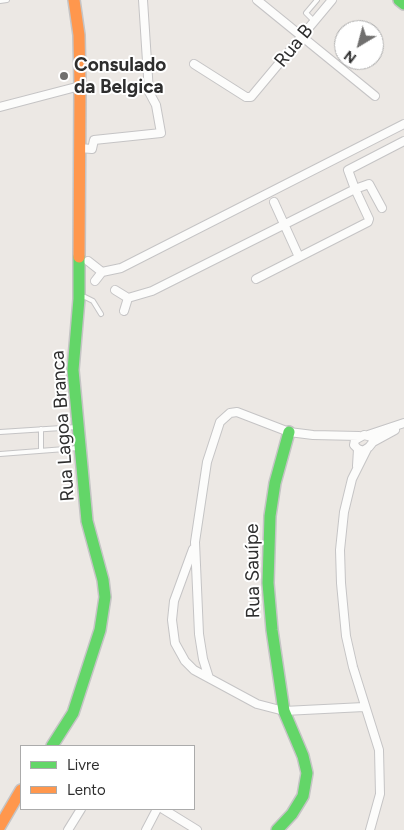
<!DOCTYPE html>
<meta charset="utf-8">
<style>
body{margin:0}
#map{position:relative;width:404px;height:830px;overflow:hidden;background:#ece8e4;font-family:Figtree,sans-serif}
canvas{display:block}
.legend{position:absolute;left:20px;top:745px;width:175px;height:65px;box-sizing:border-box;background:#fff;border:1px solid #ababab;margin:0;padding:6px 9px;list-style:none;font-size:15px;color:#2e2e2e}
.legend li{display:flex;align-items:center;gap:10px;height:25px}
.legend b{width:25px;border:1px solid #ababab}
.north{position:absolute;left:334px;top:20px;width:50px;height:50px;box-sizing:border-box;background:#fff;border:1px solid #ababab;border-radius:50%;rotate:217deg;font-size:14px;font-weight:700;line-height:20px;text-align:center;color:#2e2e2e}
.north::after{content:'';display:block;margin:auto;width:18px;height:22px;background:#706f6e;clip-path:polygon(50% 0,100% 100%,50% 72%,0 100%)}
</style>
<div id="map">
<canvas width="404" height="830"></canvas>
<ul class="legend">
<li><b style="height:6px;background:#63d668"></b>Livre</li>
<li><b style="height:6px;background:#ff974d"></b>Lento</li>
</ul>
<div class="north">N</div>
</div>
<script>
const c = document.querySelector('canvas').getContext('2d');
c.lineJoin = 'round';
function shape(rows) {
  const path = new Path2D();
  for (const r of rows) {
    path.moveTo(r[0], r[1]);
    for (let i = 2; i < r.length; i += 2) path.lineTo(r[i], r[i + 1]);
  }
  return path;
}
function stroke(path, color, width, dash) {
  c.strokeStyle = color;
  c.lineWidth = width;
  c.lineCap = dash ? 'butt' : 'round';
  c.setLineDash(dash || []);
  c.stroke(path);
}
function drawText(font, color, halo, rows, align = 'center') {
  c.font = font + ' Figtree,sans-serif';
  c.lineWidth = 4;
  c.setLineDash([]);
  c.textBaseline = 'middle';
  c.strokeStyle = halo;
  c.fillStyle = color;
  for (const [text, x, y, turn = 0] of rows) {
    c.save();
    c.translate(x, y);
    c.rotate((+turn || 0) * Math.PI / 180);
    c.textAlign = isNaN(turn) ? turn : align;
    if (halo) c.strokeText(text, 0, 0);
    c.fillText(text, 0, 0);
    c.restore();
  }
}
const lane = shape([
 [0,1,7,0],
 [314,21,306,13,317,0],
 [81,298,85,297,93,301,101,314],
 [41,429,41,451],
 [0,432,77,427],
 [0,454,78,448]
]);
const street = shape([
 [257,0,375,96],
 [194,64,246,97,251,97,332,0],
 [0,107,80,86],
 [79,148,92,149,94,140,161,133,156,105,149,92,143,0],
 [274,202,299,257],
 [88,261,102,272],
 [256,279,368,222,369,219,355,189,369,184,382,208],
 [95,281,102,272,121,268,404,124],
 [115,290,128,298,152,291,355,189,348,170,404,141],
 [124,311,128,298],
 [368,435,404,423],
 [373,442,395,430],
 [367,449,352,479,344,512,340,550,341,583,346,636,353,667,379,750,380,794,370,830],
 [357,466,358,449,354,445,355,440,364,435,372,437,373,442,369,447,363,451,358,449],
 [193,549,174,601,172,620,175,643,185,661,194,670,257,704,284,711,364,707],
 [209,678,203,659,199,634,195,542,207,462,220,422,230,413,237,412,289,432,313,435,359,436],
 [163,809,197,830],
 [68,830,81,809],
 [146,830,157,809]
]);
const fast = shape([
 [399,0,404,4],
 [52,746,73,713,100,630,105,597,103,580,87,521,73,370,79,299,79,257],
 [277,830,292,814,303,796,307,773,303,756,284,711,272,630,268,583,270,516,275,483,289,432]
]);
const slow = shape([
 [74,0,79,35,80,86,79,257],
 [0,826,21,790]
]);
const markers = [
 [64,76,5,"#706f6e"]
];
const streetNames = [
 ["Rua B",294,46,-51],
 ["Rua Lagoa Branca",63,426,-94],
 ["Rua Sauípe",253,571,-91]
];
const poiNames = [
 ["Consulado",74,65],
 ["da Belgica",74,87]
];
stroke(lane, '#c5c4c5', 6);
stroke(street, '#c5c4c5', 10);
stroke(fast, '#c5c4c5', 14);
stroke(slow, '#c5c4c5', 14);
stroke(lane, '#fcfcfb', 4);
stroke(street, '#fcfcfb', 8);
stroke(fast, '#63d668', 11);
stroke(slow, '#ff974d', 11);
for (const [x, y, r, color] of markers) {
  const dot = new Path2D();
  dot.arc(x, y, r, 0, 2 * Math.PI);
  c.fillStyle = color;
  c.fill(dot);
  stroke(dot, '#fff', 2);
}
drawText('19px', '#2e2e2e', '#fff', streetNames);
drawText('bold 19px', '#2e2e2e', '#fff', poiNames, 'left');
</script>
